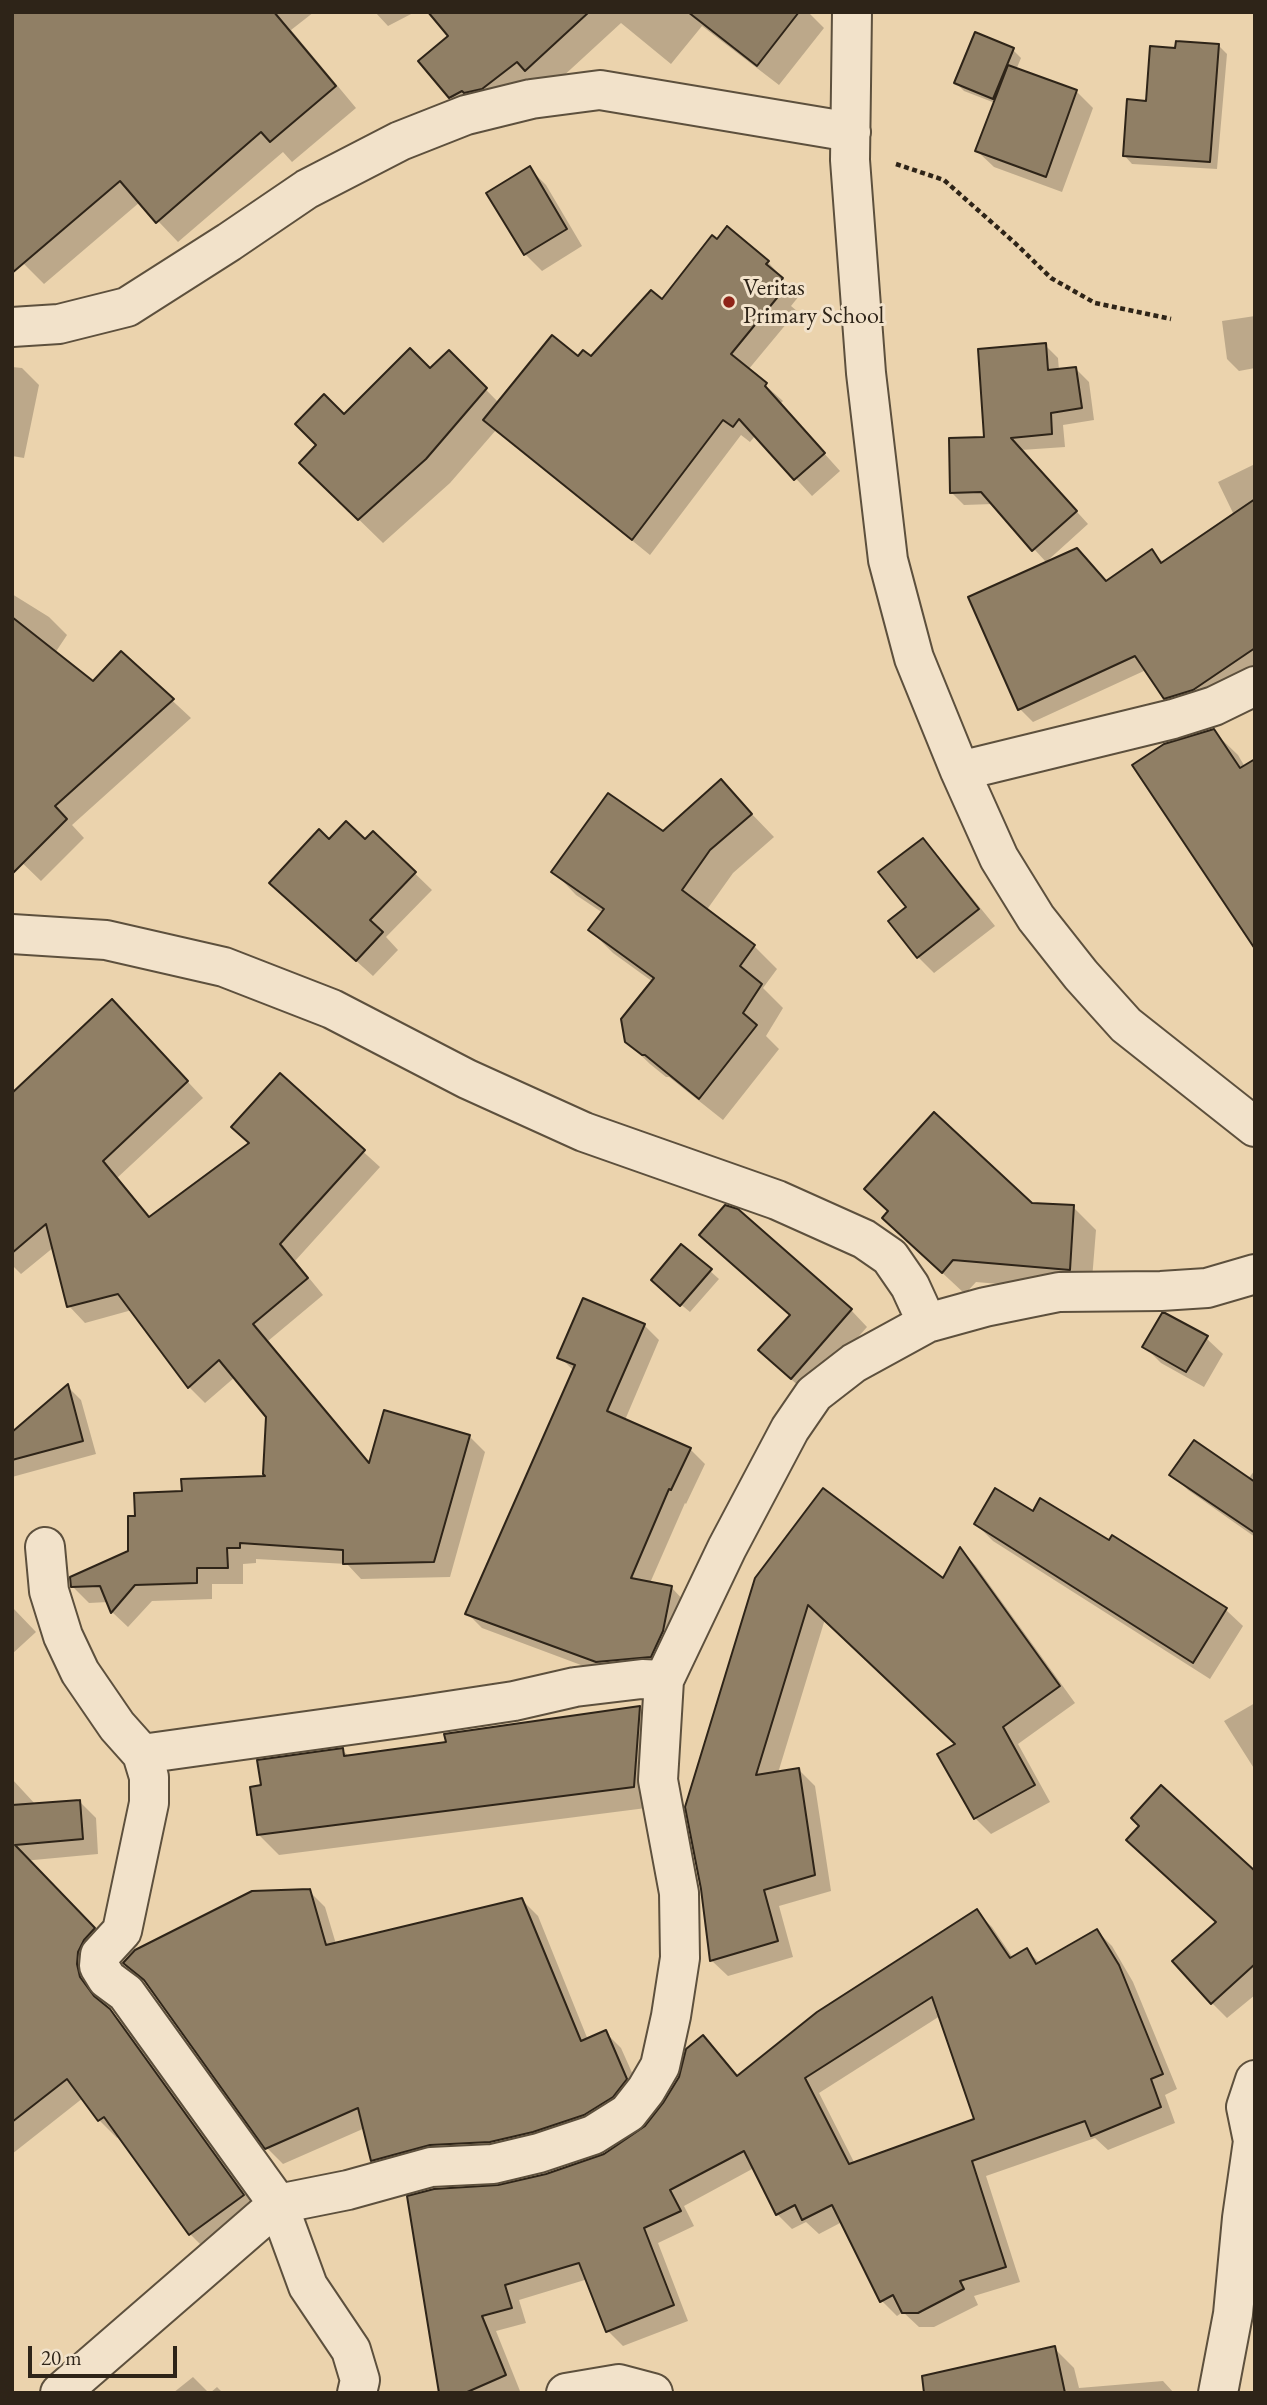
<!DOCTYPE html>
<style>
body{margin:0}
#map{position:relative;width:1267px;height:2405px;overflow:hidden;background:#ebd3ad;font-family:"EB Garamond",serif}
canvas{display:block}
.frame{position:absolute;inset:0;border:14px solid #2e2418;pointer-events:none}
.scale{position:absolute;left:28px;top:2346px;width:149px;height:32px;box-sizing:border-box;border:4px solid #2e2418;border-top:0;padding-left:9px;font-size:21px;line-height:24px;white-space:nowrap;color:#2e2418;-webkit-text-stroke:5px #f2e2ca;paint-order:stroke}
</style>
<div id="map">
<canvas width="1267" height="2405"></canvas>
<div class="frame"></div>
<div class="scale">20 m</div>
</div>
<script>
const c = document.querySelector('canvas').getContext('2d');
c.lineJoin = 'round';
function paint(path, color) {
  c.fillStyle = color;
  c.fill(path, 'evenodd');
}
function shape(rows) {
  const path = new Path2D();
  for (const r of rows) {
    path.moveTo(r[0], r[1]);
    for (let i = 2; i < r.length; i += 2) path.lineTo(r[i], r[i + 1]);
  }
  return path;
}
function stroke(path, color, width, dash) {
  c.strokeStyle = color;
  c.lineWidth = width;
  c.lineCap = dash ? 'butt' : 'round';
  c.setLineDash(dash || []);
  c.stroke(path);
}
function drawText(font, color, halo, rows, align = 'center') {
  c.font = font + ' "EB Garamond",serif';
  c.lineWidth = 6;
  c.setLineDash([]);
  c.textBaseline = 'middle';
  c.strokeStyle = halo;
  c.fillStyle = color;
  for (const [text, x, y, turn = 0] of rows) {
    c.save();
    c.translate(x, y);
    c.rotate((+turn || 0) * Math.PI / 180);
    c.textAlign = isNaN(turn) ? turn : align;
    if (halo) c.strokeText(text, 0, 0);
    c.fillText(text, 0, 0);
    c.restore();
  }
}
const shadow = shape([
 [12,12,314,12,291,30,356,108,292,162,283,152,178,242,140,202,44,284,23,263],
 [375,12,415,12,388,26],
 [479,12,808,12,824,28,779,85,702,26,671,64,621,23,547,91,472,118,451,97],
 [1219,46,1227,54,1217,169,1132,164,1124,155,1147,102,1177,50],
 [1013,50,1021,58,1016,70,1077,92,1093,108,1062,192,994,167,977,151,995,103,964,91,956,83],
 [529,168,546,185,582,246,542,271,525,254,488,194],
 [728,229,768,262,799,296,791,306,797,311,748,370,783,401,780,404,840,471,812,496,756,435,750,442,741,435,650,555,496,430,450,483,383,543,301,463,344,417,430,371,449,352,499,403,578,359,591,358,662,302],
 [1255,316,1255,368,1239,371,1227,359,1222,321],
 [1045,345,1058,358,1059,371,1076,369,1089,382,1094,420,1063,425,1065,447,1021,450,1088,524,1046,562,993,504,964,505,951,492],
 [12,367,22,368,39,385,24,458,12,456],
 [1255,464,1255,670,1179,711,1165,698,1146,670,1033,722,1020,709,1107,582,1152,551,1164,563,1234,515,1218,482],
 [12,594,49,617,67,635,55,653,93,683,121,653,191,718,72,825,84,838,41,881,12,853],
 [1213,731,1238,755,1245,767,1255,942],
 [721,782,774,837,733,873,706,911,754,946,777,969,763,988,783,1008,766,1036,779,1049,723,1120,669,1077,666,1077,650,1064,626,1041,653,982,613,953,590,930,603,913,576,895,554,872,663,833],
 [373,833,432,890,386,937,398,950,373,976,288,900,329,842,365,842],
 [923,840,939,857,995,926,934,973,918,957,908,908],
 [128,1018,203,1098,117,1178,150,1218,251,1144,280,1076,380,1167,295,1261,323,1295,268,1341,370,1464,469,1436,485,1452,450,1577,361,1579,347,1564,256,1559,256,1563,243,1564,243,1584,212,1584,212,1599,152,1601,128,1627,112,1612,108,1602,89,1603,72,1586,130,1552,137,1518,184,1493,269,1478,268,1416,235,1377,205,1403,189,1387,132,1310,85,1323,69,1306,54,1247,21,1274,12,1265,12,1091,15,1093],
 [1031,1204,1073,1207,1096,1230,1091,1292,976,1282,965,1294,907,1240],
 [682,1246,719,1279,690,1312,661,1288],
 [851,1310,867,1327,808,1394,777,1367,791,1316],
 [644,1325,659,1340,625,1420,690,1449,705,1464,686,1504,685,1503,650,1583,671,1587,686,1603,666,1672,613,1677,482,1628,467,1613,574,1371,560,1357],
 [1206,1338,1223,1354,1204,1387,1161,1363,1145,1347],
 [68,1387,81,1400,96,1454,12,1477,12,1434],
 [1255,1470,1255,1537,1188,1490,1172,1474,1248,1479],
 [1033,1513,1110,1543,1113,1538,1226,1610,1243,1626,1210,1679,993,1541,976,1524],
 [961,1550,976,1566,1075,1703,1018,1744,1050,1802,991,1834,975,1818,957,1745,825,1619,778,1773,799,1770,815,1786,831,1891,779,1906,793,1957,728,1976,711,1960,757,1579,943,1580],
 [12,1607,36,1632,12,1654],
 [1255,1703,1255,1770,1224,1721],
 [640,1708,660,1728,654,1807,279,1855,258,1834,263,1786,342,1750,350,1757,448,1744,446,1735],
 [12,1779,36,1805,80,1802,96,1818,98,1854,12,1862],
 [309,1891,325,1907,336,1944,522,1900,538,1916,588,2040,605,2032,621,2048,642,2095,629,2112,388,2176,372,2160,365,2128,283,2164,267,2148,150,1986,125,1963],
 [1255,1899,1255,1995,1227,2018,1212,2003],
 [977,1912,992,1927,1013,1958,1026,1950,1040,1963,1097,1931,1112,1946,1133,1982,1177,2089,1165,2095,1175,2123,1108,2150,1095,2138,986,2176,1020,2282,974,2296,978,2305,934,2327,919,2327,903,2312,897,2316,882,2301,842,2222,819,2234,806,2222,792,2229,777,2214,754,2168,684,2206,694,2226,658,2243,688,2321,623,2346,608,2331,588,2279,519,2300,526,2323,496,2331,520,2391,515,2393,440,2393,498,2187,546,2175,605,2155,646,2128,665,2104,703,2037,739,2077],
 [940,2016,977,2120,855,2164,819,2093],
 [87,1922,112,1947,95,1983,98,1998,128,2029,261,2214,208,2252,190,2234,120,2136,117,2138,99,2120,83,2098,12,2154,12,1926],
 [1054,2348,1074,2368,1079,2388,1163,2381,1174,2393,965,2393],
 [193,2377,209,2393,173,2393],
 [217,2387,223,2393,210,2393]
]);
const building = shape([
 [12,12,274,12,336,86,270,142,261,132,156,223,120,181,12,273,12,12],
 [428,12,589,12,525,71,517,62,482,89,464,93,462,91,449,98,418,61,448,36,428,12],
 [688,12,799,12,757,66,688,12],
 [975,32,1014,48,993,99,954,83,975,32],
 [1176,41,1219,44,1210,162,1123,156,1127,99,1146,101,1150,46,1175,48,1176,41],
 [1008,65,1077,90,1046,177,975,151,1008,65],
 [530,166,567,229,524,255,486,193,530,166],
 [727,226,769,261,766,264,783,278,775,288,781,293,731,354,767,383,765,386,825,453,794,480,739,419,733,427,723,420,632,540,483,420,552,335,578,356,583,350,591,356,651,290,662,299,712,235,717,239,727,226],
 [1046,343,1048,370,1076,367,1082,408,1051,413,1052,434,1011,438,1077,511,1032,551,981,492,950,493,949,438,984,437,978,349,1046,343],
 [410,348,430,368,449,350,487,388,426,459,358,520,299,463,316,445,295,424,324,394,344,414,410,348],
 [1255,499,1255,648,1193,690,1167,698,1164,699,1135,656,1018,710,968,597,1077,548,1106,581,1152,549,1161,563,1255,499],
 [12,617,93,681,121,651,174,699,55,806,67,819,12,874,12,617],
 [1214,729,1240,768,1255,759,1255,949,1132,765,1164,744,1214,729],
 [721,779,752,814,710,850,682,890,755,945,740,966,762,984,743,1013,757,1025,699,1099,645,1055,642,1055,625,1042,621,1019,654,978,588,930,604,909,551,872,608,793,663,831,721,779],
 [346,821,365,839,373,831,416,872,370,920,383,932,356,961,269,883,319,829,329,839,346,821],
 [923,838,979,909,917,958,888,921,906,907,878,872,923,838],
 [112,999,188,1081,103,1161,149,1217,249,1143,231,1127,280,1073,365,1150,280,1244,308,1278,253,1324,369,1463,384,1410,470,1435,434,1562,343,1564,343,1550,240,1543,240,1548,227,1548,228,1568,197,1568,197,1583,135,1585,111,1613,100,1586,71,1587,70,1577,128,1551,128,1516,135,1516,134,1493,182,1491,181,1479,265,1476,263,1474,266,1417,219,1360,188,1388,118,1294,67,1307,46,1224,12,1253,12,1093,112,999],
 [934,1112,1032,1203,1074,1205,1070,1270,953,1260,942,1273,882,1218,888,1211,864,1189,934,1112],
 [725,1205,738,1209,852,1309,791,1379,758,1350,790,1315,699,1235,725,1205],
 [681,1244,712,1269,680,1306,651,1280,681,1244],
 [583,1298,645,1324,607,1411,691,1448,671,1490,669,1489,631,1578,672,1586,663,1631,651,1657,596,1662,465,1614,575,1365,557,1358,583,1298],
 [1162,1313,1165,1313,1208,1336,1186,1372,1142,1347,1162,1313],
 [68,1384,83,1441,12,1460,12,1432,68,1384],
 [1194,1440,1255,1482,1255,1533,1169,1475,1194,1440],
 [823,1488,943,1578,960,1547,1060,1686,1003,1727,1035,1785,974,1819,937,1754,955,1744,808,1605,756,1775,799,1768,815,1875,764,1890,778,1941,710,1961,701,1889,685,1807,755,1578,823,1488],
 [995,1488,1033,1511,1040,1498,1109,1540,1112,1535,1227,1608,1193,1663,974,1524,995,1488],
 [640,1706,634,1787,257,1835,250,1787,261,1785,257,1760,343,1748,344,1756,446,1742,444,1734,640,1706],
 [1161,1785,1255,1871,1255,1964,1211,2004,1172,1961,1216,1922,1126,1840,1139,1826,1131,1818,1161,1785],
 [80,1800,83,1839,15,1845,95,1928,84,1940,78,1952,77,1964,80,1977,94,1996,110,2009,244,2195,189,2235,104,2117,98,2121,67,2079,12,2122,12,1805,80,1800],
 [310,1889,326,1945,522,1898,581,2041,606,2030,627,2079,613,2097,584,2115,533,2132,490,2142,430,2145,371,2161,358,2108,265,2149,144,1980,123,1963,135,1950,252,1891,310,1889],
 [977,1909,1010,1958,1027,1948,1036,1964,1097,1929,1119,1965,1163,2074,1151,2079,1161,2107,1091,2136,1085,2121,972,2161,1006,2267,960,2281,964,2289,918,2313,902,2313,893,2295,880,2302,832,2205,802,2220,795,2205,776,2215,744,2151,670,2190,681,2211,644,2228,674,2305,606,2332,579,2263,505,2285,512,2308,482,2316,506,2375,465,2393,439,2393,407,2196,434,2189,498,2185,546,2174,604,2154,645,2126,663,2103,679,2077,686,2049,703,2035,737,2076,817,2012,977,1909],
 [932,1997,974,2119,849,2164,805,2078,932,1997],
 [1055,2346,1065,2393,924,2393,922,2376,1055,2346]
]);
const path = shape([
 [896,164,944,180,1015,243,1051,278,1095,303,1171,319]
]);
const minor = shape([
 [852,12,850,160,866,373,888,560,914,658,960,771,999,858,1036,918,1081,975,1126,1025,1255,1127],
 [12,327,59,324,127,307,229,242,307,189,400,141,466,115,531,99,600,90,851,132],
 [960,771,1173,719,1214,706,1255,686],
 [12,934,106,940,224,967,332,1009,467,1079,584,1132,777,1200,864,1239,890,1257,910,1286,927,1323],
 [45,1547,49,1591,63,1636,80,1672,117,1726,142,1754,149,1777,149,1803,122,1931,100,1955,99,1966,107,1979,126,1993,278,2204,308,2286,351,2350,360,2380,357,2393],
 [142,1754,415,1716,514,1701,575,1687,642,1679,664,1680],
 [60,2393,278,2204,348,2190,431,2167,493,2164,539,2153,593,2135,628,2113,646,2090,660,2066,671,2016,680,1958,679,1893,658,1780,664,1680,727,1548,790,1429,814,1394,854,1363,927,1323,985,1307,1059,1292,1161,1291,1207,1288,1255,1274],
 [566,2393,619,2384,653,2393],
 [1218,2393,1233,2314,1242,2218,1253,2141,1246,2107,1255,2080]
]);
const markers = [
 [729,302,7,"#8f2418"]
];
const poiNames = [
 ["Veritas",743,288],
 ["Primary School",743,316]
];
paint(shadow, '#0003');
paint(building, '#907f65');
stroke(building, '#2e2418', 2);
stroke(minor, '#5d503d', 42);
stroke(path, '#2e2418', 4.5, [5, 3.5]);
stroke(minor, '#f2e2ca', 38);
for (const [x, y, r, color] of markers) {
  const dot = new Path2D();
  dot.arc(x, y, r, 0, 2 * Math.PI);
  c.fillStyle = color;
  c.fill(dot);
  stroke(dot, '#f2e2ca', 2.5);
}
drawText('24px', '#2e2418', '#f2e2ca', poiNames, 'left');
</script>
